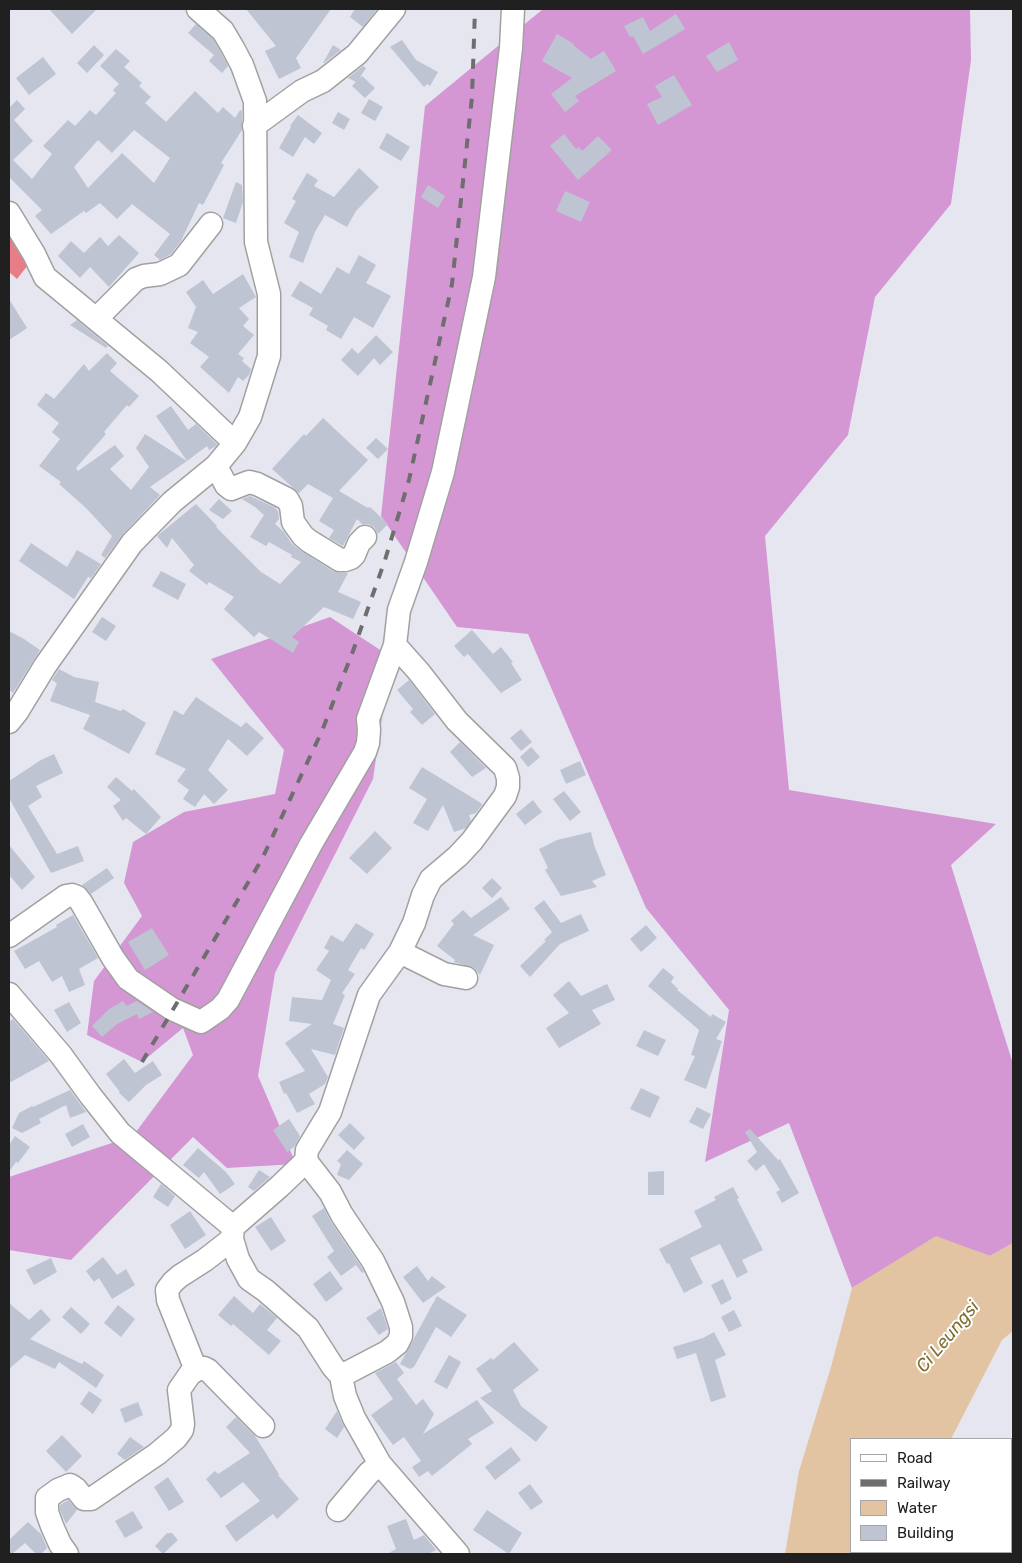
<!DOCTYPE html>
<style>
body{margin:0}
#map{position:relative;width:1022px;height:1563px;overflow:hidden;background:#e6e6f1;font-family:Rubik,sans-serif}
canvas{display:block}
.frame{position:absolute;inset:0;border:10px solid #202020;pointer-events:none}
.legend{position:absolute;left:850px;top:1438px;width:162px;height:115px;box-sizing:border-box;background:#fff;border:1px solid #a6a6a6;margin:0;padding:6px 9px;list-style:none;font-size:15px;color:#202020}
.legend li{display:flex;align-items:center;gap:10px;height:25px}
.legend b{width:25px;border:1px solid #a6a6a6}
</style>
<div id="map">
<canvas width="1022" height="1563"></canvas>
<div class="frame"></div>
<ul class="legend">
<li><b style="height:6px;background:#fff"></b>Road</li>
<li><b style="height:6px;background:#6e6e6e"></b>Railway</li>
<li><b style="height:14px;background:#e2c4a3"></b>Water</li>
<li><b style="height:14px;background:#bec4d2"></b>Building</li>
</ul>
</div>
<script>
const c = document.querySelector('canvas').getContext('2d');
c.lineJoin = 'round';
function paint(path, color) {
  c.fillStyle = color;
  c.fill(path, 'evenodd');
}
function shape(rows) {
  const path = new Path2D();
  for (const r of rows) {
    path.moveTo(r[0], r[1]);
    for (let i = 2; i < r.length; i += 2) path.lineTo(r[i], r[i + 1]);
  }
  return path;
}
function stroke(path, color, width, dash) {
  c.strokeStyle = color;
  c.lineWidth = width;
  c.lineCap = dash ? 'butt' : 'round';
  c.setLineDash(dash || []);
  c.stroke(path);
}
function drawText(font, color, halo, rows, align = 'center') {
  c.font = font + ' Rubik,sans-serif';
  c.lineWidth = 4;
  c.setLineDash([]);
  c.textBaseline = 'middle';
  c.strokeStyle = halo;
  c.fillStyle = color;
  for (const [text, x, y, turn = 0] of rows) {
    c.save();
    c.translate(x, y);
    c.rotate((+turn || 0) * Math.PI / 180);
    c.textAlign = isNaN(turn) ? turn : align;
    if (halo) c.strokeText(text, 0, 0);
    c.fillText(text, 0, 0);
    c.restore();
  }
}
const forest = shape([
 [543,9,970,9,971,60,951,204,875,297,848,435,765,536,789,790,996,824,951,865,1013,1064,1013,1243,990,1256,936,1237,852,1288,789,1123,705,1162,729,1010,646,908,528,634,457,627,381,516,425,106],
 [330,617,391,657,373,779,275,973,258,1076,296,1164,227,1168,193,1137,71,1260,9,1250,9,1177,133,1136,193,1055,183,1028,142,1062,87,1035,94,981,142,916,124,883,133,842,184,812,275,794,284,750,211,659]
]);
const pitch = shape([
 [9,232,35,256,17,279,9,272]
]);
const water = shape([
 [936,1236,990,1256,1013,1243,1013,1331,1002,1340,951,1439,851,1439,851,1552,919,1552,919,1554,785,1554,799,1471,831,1367,852,1288]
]);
const building = shape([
 [49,9,97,9,72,34],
 [246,9,331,9,296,58,301,68,279,79,265,51,276,46],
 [355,9,377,9,363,27,350,17],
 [676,14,685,29,643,54,633,36,630,37,624,26,643,17,650,31],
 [196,24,213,39,222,54,228,66,222,73,209,61,214,55,188,33],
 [557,34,574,44,573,45,591,59,604,51,616,71,575,96,579,101,565,112,551,94,572,78,542,61],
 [402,40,416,60,438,72,430,86,427,84,424,87,390,47],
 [729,42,738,60,717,72,706,56],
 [94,45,104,55,87,73,77,63],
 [333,45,341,50,324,63,323,63],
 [116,49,130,61,124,67,142,83,139,86,151,97,145,103,166,122,195,91,218,113,223,107,235,118,240,110,242,111,242,130,221,163,224,165,203,205,199,203,181,241,171,254,160,260,154,255,170,234,132,204,117,219,100,203,86,213,84,211,51,234,35,216,42,210,9,177,9,108,17,100,25,109,14,120,33,141,13,160,32,179,52,154,43,146,68,120,75,126,90,110,96,115,116,93,113,90,119,84,100,66],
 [134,130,170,158,154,183,122,153,88,188,74,167,98,140,112,153],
 [43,57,56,74,29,95,16,78],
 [363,66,366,68,359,79,362,76,375,88,365,98,352,86,356,82,348,78],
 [674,75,692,105,658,125,647,104,662,97,655,86],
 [369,99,383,107,375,121,361,113],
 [338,112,350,119,344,130,332,123],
 [298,115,322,133,314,144,305,137,293,157,279,148,291,127,290,126],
 [387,133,410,147,401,161,379,148],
 [564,134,576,149,579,147,582,151,598,136,612,150,578,180,550,146],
 [359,168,379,187,356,211,347,227,325,215,315,232,303,263,289,257,299,232,284,223,296,201,292,199,307,173,318,180,314,186,334,197],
 [236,182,242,185,243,202,236,223,223,218],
 [428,185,445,196,438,208,421,197],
 [565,191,590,202,581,222,556,211],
 [119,235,139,253,109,287,90,267,80,278,58,256,71,241,84,253,100,237,108,246],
 [359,255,376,265,366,283,391,296,373,328,354,317,341,339,326,330,328,326,309,315,313,308,291,296,300,281,321,294,337,267,349,274],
 [243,274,256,297,239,308,249,319,243,326,254,335,238,354,244,358,242,361,251,369,249,375,243,381,238,377,229,393,200,367,209,357,190,343,198,332,188,328,196,307,186,292,203,280,213,294],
 [9,299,27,328,9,340],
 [77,320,108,346,106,348,70,325],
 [376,335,393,352,380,365,374,358,358,376,341,360,352,348,358,354],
 [107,353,117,363,110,371,139,396,129,407,127,405,104,432,106,434,76,468,78,471,115,445,124,456,110,469,131,490,149,467,136,448,145,434,187,461,150,487,160,495,123,534,105,558,101,555,112,536,86,508,59,484,61,482,39,466,60,439,52,432,59,423,37,405,46,393,54,399,84,364,89,371],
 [171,406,188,430,196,424,217,444,216,446,209,450,207,446,187,461,156,416],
 [323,418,368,460,339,491,368,508,370,507,388,524,378,534,374,527,368,524,362,524,357,519,343,546,329,538,334,530,319,521,333,498,308,484,299,493,272,469,304,434,306,436],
 [376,438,388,449,378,459,366,448],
 [250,496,274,507,278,511,279,519,275,524,284,532,292,544,301,551,333,571,340,573,348,573,338,592,361,602,353,619,324,607,292,637,299,642,293,653,259,632,254,637,224,609,234,597,209,582,207,585,189,571,194,565,172,538,167,548,157,536,196,504,217,526,216,527,261,572,280,584,301,562,291,557,292,555,269,542,266,546,250,537,264,515,255,507,242,499],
 [219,499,232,511,223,519,209,510],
 [31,543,67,567,77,550,101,564,91,578,88,577,74,599,19,561],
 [161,571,186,584,178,600,152,586],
 [102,617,116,626,106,641,92,632],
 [472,630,493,654,501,647,513,662,511,663,522,680,501,693,468,654,464,657,454,646],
 [9,631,24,639,40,650,13,693,9,690],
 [59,669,74,677,99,682,95,702,121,711,123,709,146,723,129,754,83,729,90,715,50,701,57,683,52,680],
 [409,680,435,714,422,725,410,712,413,709,397,690],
 [196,697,241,727,246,722,264,738,247,756,228,739,208,770,228,790,214,804,204,794,195,807,183,799,189,790,177,781,186,769,155,754,174,710,183,715],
 [521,729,532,742,521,751,510,738],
 [460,742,486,768,472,777,450,752],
 [531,747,540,757,528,767,520,757],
 [54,754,63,773,36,786,42,797,28,806,57,854,78,846,84,861,51,873,9,798,9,781,41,760],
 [580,761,586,775,566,784,560,770],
 [422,767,481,803,482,805,476,813,469,815,471,821,466,828,454,832,443,805,428,831,413,823,427,799,409,788],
 [116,777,132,791,134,789,161,817,146,834,126,818,123,821,113,806,121,800,107,787],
 [564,791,581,812,570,821,553,799],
 [533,800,542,812,525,825,516,814],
 [375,831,392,848,367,874,349,858],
 [591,832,594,845,606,875,592,881,597,887,561,896,545,870,548,868,539,849,557,840],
 [9,845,35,877,22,890,9,875],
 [107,868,114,878,91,894,82,885],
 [492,878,502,888,492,898,482,888],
 [501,897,510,909,473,935,494,945,480,975,474,968,454,962,455,960,437,946,454,924,451,921,463,910,471,918],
 [544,900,561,923,581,914,589,931,560,944,530,977,520,966,546,941,544,940,552,932,534,908],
 [73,915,98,958,79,969,85,985,69,992,62,976,52,982,39,961,25,969,14,951,57,927,56,925],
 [356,923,374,934,364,950,361,948,348,970,355,974,342,993,345,995,333,1024,344,1028,335,1055,311,1049,328,1077,325,1084,309,1094,315,1104,297,1113,286,1093,284,1094,279,1082,305,1071,285,1043,312,1024,289,1021,292,997,322,1000,331,980,316,970,329,951,324,948,331,935,343,942],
 [646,925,657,938,641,952,630,939],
 [152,928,169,955,145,970,128,942],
 [663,968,674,977,671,982,678,989,677,990,711,1017,712,1014,726,1022,716,1039,722,1041,706,1089,684,1080,695,1056,691,1055,699,1030,648,986],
 [569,981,581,996,607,984,615,1000,592,1010,601,1024,559,1048,546,1028,569,1013,553,995],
 [123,1001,126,1006,137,1001,153,1012,139,1019,137,1014,117,1024,102,1037,92,1026,109,1009],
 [69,1002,81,1023,67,1032,54,1010],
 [13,1019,49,1061,9,1083,9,1022],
 [644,1030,666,1040,658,1056,636,1046],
 [124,1059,135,1073,153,1061,162,1075,146,1085,129,1102,119,1093,120,1092,106,1074],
 [641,1088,660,1097,650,1118,630,1109],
 [70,1090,86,1112,70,1118,66,1105,39,1119,41,1123,22,1133,12,1128,19,1113,32,1106,33,1107],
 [697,1107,711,1114,703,1129,689,1122],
 [289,1119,300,1136,294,1147,287,1152,273,1130],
 [350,1123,365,1138,354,1150,338,1135],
 [83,1124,90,1137,72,1147,65,1134],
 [750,1129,778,1160,780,1159,799,1193,782,1203,776,1192,780,1190,764,1164,756,1171,747,1161,757,1152,745,1132],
 [15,1136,30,1147,18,1163,16,1162,9,1172,9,1145],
 [198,1148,226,1172,235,1184,220,1194,204,1172,199,1178,183,1165],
 [347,1150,363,1164,349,1180,337,1175,341,1164,337,1161],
 [259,1170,270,1177,254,1191,248,1187],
 [664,1171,664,1195,648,1195,648,1172],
 [161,1184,175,1196,168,1207,153,1197],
 [733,1187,739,1198,737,1199,763,1250,742,1260,748,1272,737,1278,720,1244,690,1258,703,1283,684,1293,669,1263,667,1264,659,1249,702,1227,694,1211,716,1200,714,1197],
 [324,1208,331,1222,362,1268,364,1272,362,1273,356,1265,341,1276,327,1257,334,1251,312,1216],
 [190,1211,206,1235,185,1249,170,1225],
 [271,1217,286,1241,271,1251,255,1227],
 [103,1257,117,1275,126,1269,135,1285,112,1299,99,1278,94,1282,86,1271],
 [51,1258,57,1272,34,1285,26,1270],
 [417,1266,428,1281,432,1276,446,1287,423,1303,403,1277],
 [330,1271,343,1289,326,1302,313,1284],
 [723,1279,732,1299,721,1305,711,1285],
 [234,1296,253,1313,260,1304,277,1318,267,1330,281,1341,269,1355,233,1324,231,1326,218,1315],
 [437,1296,467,1315,451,1337,436,1327,414,1367,410,1369,400,1364],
 [9,1303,29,1320,41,1309,51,1320,30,1339,82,1364,84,1361,104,1375,96,1388,59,1362,55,1369,25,1355,9,1369],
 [118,1305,135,1319,121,1337,104,1323],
 [71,1307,90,1324,81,1334,62,1317],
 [381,1308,388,1329,379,1335,366,1318],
 [734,1310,742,1326,729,1332,721,1317],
 [714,1332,726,1355,715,1360,726,1397,711,1402,696,1353,677,1359,673,1347,703,1338],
 [514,1342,539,1370,513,1390,521,1406,548,1427,536,1442,480,1398,492,1391,476,1369,491,1358,493,1360],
 [449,1355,461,1362,447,1389,434,1382],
 [396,1362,404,1373,397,1379,416,1405,423,1399,434,1414,423,1434,477,1400,494,1423,468,1439,472,1444,432,1476,428,1471,419,1477,412,1467,421,1461,404,1437,393,1445,371,1415,393,1399,375,1373],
 [89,1391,102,1400,93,1414,80,1404],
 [138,1402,143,1415,125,1423,120,1409],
 [337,1411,344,1427,337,1438,325,1429],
 [236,1417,255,1436,279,1474,278,1475,299,1499,277,1519,273,1514,236,1542,225,1526,260,1501,243,1482,221,1498,206,1479,215,1471,218,1474,250,1453,226,1427],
 [62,1435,82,1456,66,1472,46,1451],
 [130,1437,144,1447,125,1460,117,1454],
 [511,1447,521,1460,495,1480,485,1467],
 [168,1477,184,1502,169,1511,154,1487],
 [530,1484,543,1502,531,1510,518,1493],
 [68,1500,77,1510,66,1524,60,1510,60,1505],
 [487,1510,522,1533,509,1554,473,1530],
 [133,1511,143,1528,125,1538,115,1521],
 [406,1519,414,1540,424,1535,436,1550,428,1554,387,1554,396,1549,387,1526],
 [28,1522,41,1534,47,1548,41,1554,36,1554,25,1543,12,1554,9,1554,9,1540],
 [167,1533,172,1533,178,1540,163,1554,155,1546]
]);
const minor = shape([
 [254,126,302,91,323,81,357,54,394,9],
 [9,213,34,254,45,277,159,371,235,443],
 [97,318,136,279,144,276,160,274,179,265,211,224],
 [216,466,226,485,231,489,249,482,257,484,287,499,291,506,293,522,303,536,309,541,340,560,345,560,351,558,354,555,359,543,365,537],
 [9,722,17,712,45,666,132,543,172,502,216,466,235,443,250,417,269,356,269,294,256,242,255,101,242,65,233,48,223,31,198,9],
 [9,936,66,896,72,895,77,897,81,902,113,958,128,979,172,1009,201,1022,220,1009,228,1000,311,844,365,752,368,743,369,730,368,719,395,645],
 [400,952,444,974,466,978],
 [9,994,61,1055,90,1095,120,1133,233,1227,232,1239,238,1259,249,1279,266,1291,308,1328,333,1367,341,1376],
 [233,1227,280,1186,306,1161],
 [196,1370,204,1368,208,1370,263,1426],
 [338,1510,369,1473,380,1464],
 [67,1554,60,1544,52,1526,47,1512,47,1498,58,1490,70,1485,76,1489,84,1499,91,1499,157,1454,176,1438,182,1430,183,1424,179,1390,190,1374,196,1370,168,1300,167,1290,173,1282,180,1276,205,1260,232,1239],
 [458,1554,380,1464,354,1418,345,1396,341,1376,387,1352,397,1344,401,1336,401,1327,393,1302,373,1261,342,1215,330,1192,306,1161,307,1150,330,1112,369,995,400,952,414,923,423,895,431,879,458,856,472,841,505,796,508,787,508,778,505,768,457,721,419,672,395,645,399,610,416,562,443,472,484,277,511,48,513,9]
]);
const rail = shape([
 [142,1062,262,859,322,731,353,651,385,560,409,480,452,284,472,97,475,9]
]);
const waterNames = [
 ["Ci Leungsi",948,1337,-50]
];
paint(forest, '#d497d4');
paint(pitch, '#e77e87');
paint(water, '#e2c4a3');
paint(building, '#bec4d2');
stroke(minor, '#a1a1a1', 25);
stroke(minor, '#fff', 22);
stroke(rail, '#6e6e6e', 4, [10, 10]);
drawText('italic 18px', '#7e6f32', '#fff', waterNames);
</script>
